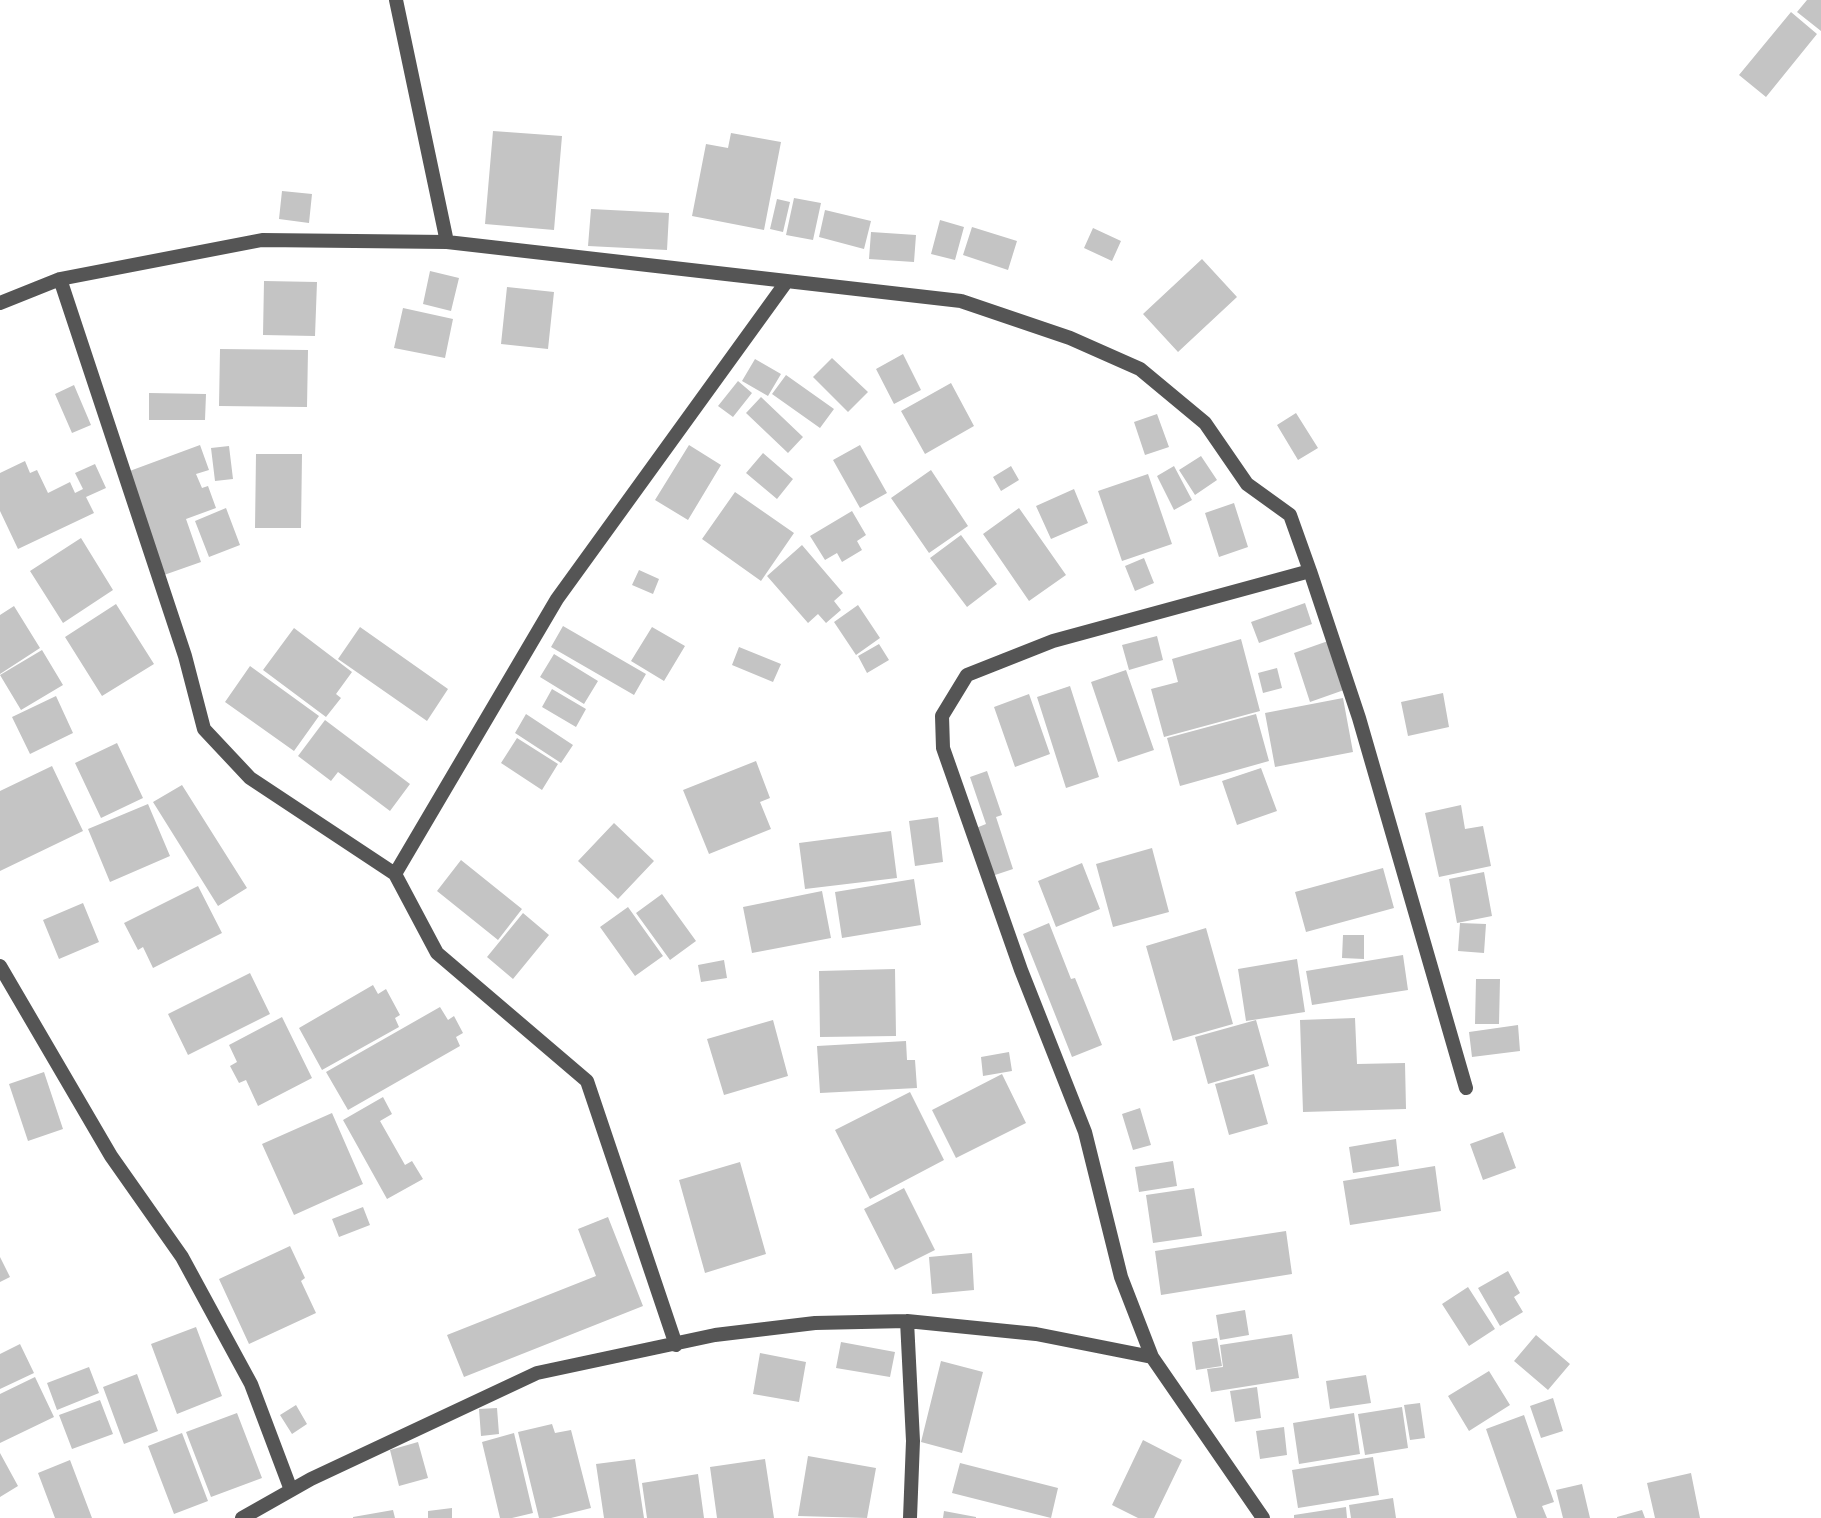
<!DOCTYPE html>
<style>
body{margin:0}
canvas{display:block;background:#fff}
</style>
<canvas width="1821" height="1518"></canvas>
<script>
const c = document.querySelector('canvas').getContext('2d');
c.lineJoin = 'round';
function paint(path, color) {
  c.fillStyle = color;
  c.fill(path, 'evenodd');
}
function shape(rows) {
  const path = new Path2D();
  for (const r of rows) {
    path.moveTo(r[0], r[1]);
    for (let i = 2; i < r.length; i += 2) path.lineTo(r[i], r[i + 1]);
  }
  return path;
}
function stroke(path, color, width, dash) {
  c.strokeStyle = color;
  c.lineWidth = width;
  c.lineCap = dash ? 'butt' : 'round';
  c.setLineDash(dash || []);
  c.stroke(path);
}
const building = shape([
 [1807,0,1821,0,1821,31,1797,12],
 [1791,12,1817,34,1766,97,1739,75],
 [493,131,562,136,554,230,485,224],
 [731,133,781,142,764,230,692,216,706,144,728,148],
 [282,191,312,194,309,223,279,219],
 [794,198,821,203,813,240,786,235],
 [777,199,790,202,783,232,770,229],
 [591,209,669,213,667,250,588,246],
 [825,210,871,221,864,249,819,237],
 [940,220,964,227,955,260,931,254],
 [972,227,1017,241,1008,270,963,255],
 [1093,228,1121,241,1112,261,1084,248],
 [871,232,916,235,914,262,869,259],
 [1202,259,1237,297,1178,352,1143,314],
 [430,271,459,278,451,311,423,304],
 [264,281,317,282,315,336,263,335],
 [507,287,554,292,548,349,501,344],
 [403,308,453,319,445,358,394,348],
 [220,349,308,350,307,407,219,406],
 [903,354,921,390,894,404,876,369],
 [832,358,868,392,848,412,813,377],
 [755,359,781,374,768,396,742,381],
 [786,375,834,409,820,428,772,394],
 [738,381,752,393,733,417,718,406],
 [951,383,974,426,925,454,901,411],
 [74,385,91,425,72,433,55,394],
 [149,393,206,394,205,420,149,420],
 [761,397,803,437,788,453,746,413],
 [1296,413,1318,448,1298,460,1277,425],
 [1157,414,1169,447,1145,455,1134,422],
 [200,445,209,470,196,474,202,488,208,486,216,508,186,519,201,562,164,575,127,472],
 [689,445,721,465,688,520,655,500],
 [860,445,887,493,860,508,833,460],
 [229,446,233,479,215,481,211,448],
 [763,453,793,479,777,499,746,473],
 [256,454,302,454,301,528,255,528],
 [1201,456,1217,480,1195,495,1179,470],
 [25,461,30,473,37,470,48,493,70,482,75,493,83,489,75,473,95,464,106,488,86,497,94,513,18,549,0,511,0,473],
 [1011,466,1019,480,1001,491,993,477],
 [1174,466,1192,500,1174,510,1157,476],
 [931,470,968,526,929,553,891,498],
 [1148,474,1172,544,1122,561,1098,491],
 [1074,489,1088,523,1051,539,1036,506],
 [735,492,794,533,761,581,702,539],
 [1234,503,1248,547,1219,557,1205,513],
 [226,508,240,545,209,557,195,521],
 [1019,508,1066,575,1029,601,983,534],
 [852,511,866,535,857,541,862,550,842,562,837,553,825,560,810,536],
 [961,535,997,584,967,607,930,558],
 [81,538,113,590,63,623,30,571],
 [802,545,843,593,834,601,841,610,826,623,818,614,808,623,767,576],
 [1144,558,1154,583,1135,591,1125,566],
 [639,570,659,579,653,594,632,585],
 [1305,603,1312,624,1259,643,1251,622],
 [116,604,154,664,102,696,65,637],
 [858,605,880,638,856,655,834,622],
 [14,606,40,648,0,674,0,615],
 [563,626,646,674,634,695,551,647],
 [360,627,448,689,427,721,338,659],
 [652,627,685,646,664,681,631,661],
 [294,628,352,672,336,694,341,698,326,717,263,670],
 [1157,636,1163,660,1129,670,1122,645],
 [1241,639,1260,711,1164,737,1151,689,1178,682,1172,659],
 [1328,641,1344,690,1310,702,1294,653],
 [879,644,889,660,867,673,858,656],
 [739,647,781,664,773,682,732,665],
 [42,650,63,685,21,710,0,675],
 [554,654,598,681,584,704,540,677],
 [250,666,319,716,294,751,225,702],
 [1277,668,1282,688,1263,693,1258,673],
 [1126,670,1154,750,1118,762,1091,682],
 [1070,686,1099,777,1066,788,1037,697],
 [552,689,586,709,576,727,542,707],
 [1443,693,1449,727,1408,736,1401,702],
 [1029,694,1050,754,1015,767,994,707],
 [56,696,73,733,30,754,12,717],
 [1343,698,1353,752,1275,767,1265,713],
 [526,714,573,745,561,763,515,733],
 [1256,714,1269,761,1180,786,1167,738],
 [325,720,410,784,390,811,338,772,331,781,298,756],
 [517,738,558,764,542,790,501,763],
 [117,743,143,798,101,818,75,763],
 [756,761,770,798,760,802,771,829,709,854,683,790],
 [52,766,83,831,0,871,0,791],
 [1261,768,1277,811,1237,825,1222,781],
 [987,771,1002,815,996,817,1013,869,992,876,976,828,986,824,970,777],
 [182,785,247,888,218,906,153,802],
 [148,804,170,856,110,882,88,829],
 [1461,805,1465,829,1483,826,1491,866,1439,877,1425,813],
 [938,817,943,862,915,866,909,821],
 [614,823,654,861,618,899,578,861],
 [891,831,897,878,805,889,799,843],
 [1152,848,1169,912,1113,927,1096,864],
 [461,860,522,909,498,940,437,891],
 [1082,863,1100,909,1056,927,1038,881],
 [1383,868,1394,908,1306,932,1295,892],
 [1484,872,1492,916,1457,923,1449,879],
 [914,879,921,925,842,938,835,892],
 [198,886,222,933,153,968,143,947,138,950,124,923],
 [822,891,831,938,752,953,743,907],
 [662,894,696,941,670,960,636,913],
 [83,903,99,942,59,959,43,920],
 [628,907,663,956,635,976,600,927],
 [523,913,549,935,513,979,487,957],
 [1049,923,1071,979,1075,978,1102,1045,1072,1057,1023,934],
 [1460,923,1486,924,1484,953,1458,951],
 [1206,928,1233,1024,1173,1041,1146,946],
 [1343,935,1364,935,1364,959,1342,958],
 [1403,955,1408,990,1312,1005,1306,971],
 [1297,959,1305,1012,1246,1021,1238,969],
 [724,960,727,978,701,982,698,965],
 [895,969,896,1036,820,1037,819,971],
 [250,973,270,1014,188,1055,168,1014],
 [1476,979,1500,979,1499,1024,1475,1024],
 [373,985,378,994,386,989,400,1015,395,1018,399,1027,322,1070,299,1028],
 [440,1007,448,1020,454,1016,463,1033,456,1037,460,1046,348,1110,326,1072],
 [282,1017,312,1078,258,1106,246,1080,239,1083,230,1066,237,1062,229,1045],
 [1355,1018,1357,1064,1405,1063,1406,1109,1303,1112,1300,1020],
 [773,1020,788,1076,724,1095,707,1039],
 [1256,1020,1269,1066,1208,1084,1195,1037],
 [1518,1025,1520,1051,1472,1057,1469,1032],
 [906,1041,907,1060,915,1060,917,1088,820,1093,817,1046],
 [1009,1052,1012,1071,983,1076,981,1057],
 [44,1072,63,1129,28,1141,9,1084],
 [1002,1074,1026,1123,956,1158,932,1110],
 [1254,1074,1268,1124,1229,1135,1215,1084],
 [910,1092,944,1160,870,1199,835,1130],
 [383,1097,392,1114,380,1121,405,1165,412,1161,423,1179,387,1199,343,1120],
 [1140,1108,1151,1145,1133,1150,1122,1114],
 [332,1113,363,1184,294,1215,262,1144],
 [1503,1132,1516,1168,1483,1180,1470,1144],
 [1396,1139,1399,1166,1353,1173,1349,1147],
 [1173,1161,1177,1186,1139,1192,1135,1167],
 [740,1162,766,1254,705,1273,679,1180],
 [1435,1166,1441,1211,1350,1225,1343,1181],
 [904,1188,935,1250,895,1270,864,1209],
 [1194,1188,1202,1236,1153,1243,1146,1195],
 [363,1207,370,1225,339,1237,332,1219],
 [608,1217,643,1306,464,1377,447,1335,596,1276,578,1229],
 [1286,1231,1292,1274,1161,1295,1155,1251],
 [290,1246,305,1278,301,1281,316,1313,249,1344,219,1279],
 [972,1253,974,1290,932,1294,929,1257],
 [0,1257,10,1277,0,1282],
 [1508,1271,1520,1293,1514,1297,1523,1312,1500,1326,1478,1288],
 [1468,1287,1495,1329,1469,1346,1442,1304],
 [1245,1310,1249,1335,1220,1340,1216,1315],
 [196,1327,222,1396,177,1414,151,1344],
 [1292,1334,1299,1378,1211,1392,1207,1369,1223,1367,1220,1345],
 [1536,1335,1570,1364,1548,1390,1514,1361],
 [1217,1338,1222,1366,1196,1370,1192,1342],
 [841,1342,895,1352,890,1377,836,1368],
 [20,1344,34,1373,0,1389,0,1354],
 [760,1353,806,1362,799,1402,753,1394],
 [941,1361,983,1372,962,1453,921,1442],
 [89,1367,99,1393,57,1410,47,1383],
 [1489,1371,1510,1405,1469,1431,1448,1396],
 [137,1374,158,1431,124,1444,103,1387],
 [1366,1375,1371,1403,1330,1409,1326,1381],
 [35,1377,54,1417,0,1443,0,1394],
 [1257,1387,1261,1418,1235,1422,1230,1391],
 [1553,1398,1563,1431,1541,1438,1530,1406],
 [100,1400,113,1434,72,1449,59,1415],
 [1420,1403,1425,1438,1410,1440,1404,1405],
 [296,1405,307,1424,292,1434,280,1415],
 [1402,1407,1408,1448,1365,1455,1358,1414],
 [497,1408,499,1434,481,1436,479,1409],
 [237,1413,262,1478,211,1497,186,1432],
 [1354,1413,1360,1454,1299,1464,1293,1423],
 [1524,1415,1554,1502,1542,1506,1547,1518,1517,1518,1486,1429],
 [552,1424,555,1433,571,1430,591,1508,551,1518,539,1518,518,1432],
 [1284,1427,1287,1455,1260,1459,1256,1431],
 [182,1433,208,1501,174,1514,148,1446],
 [514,1433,533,1513,512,1518,500,1518,482,1442],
 [1143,1440,1182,1460,1154,1518,1138,1518,1112,1505],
 [418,1442,428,1478,399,1486,390,1450],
 [0,1453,18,1486,0,1497],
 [808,1456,876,1468,867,1518,798,1516],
 [1373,1457,1379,1495,1298,1508,1292,1470],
 [635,1459,644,1518,604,1518,596,1464],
 [765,1459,774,1518,717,1518,710,1467],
 [70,1460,92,1518,55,1518,38,1473],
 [960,1463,1058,1488,1051,1518,952,1493],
 [1691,1473,1700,1518,1655,1518,1647,1483],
 [698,1474,704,1518,647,1518,642,1483],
 [1582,1484,1590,1518,1563,1518,1556,1490],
 [1393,1498,1396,1518,1351,1518,1349,1505],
 [1346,1507,1347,1518,1294,1518,1294,1515],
 [452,1508,452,1518,428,1518,428,1511],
 [393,1510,395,1518,353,1518,353,1517],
 [1642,1510,1645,1518,1617,1518,1617,1517],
 [944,1511,976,1517,976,1518,943,1518]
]);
const street = shape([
 [396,0,447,242],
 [60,279,185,656,204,729,250,778,395,874,437,953,587,1081,676,1345],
 [0,303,60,279,262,240,447,242,961,301,1070,338,1140,369,1205,423,1247,484,1290,515,1310,571],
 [395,874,557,599,787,281],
 [0,966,111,1156,182,1257,251,1384,291,1490],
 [907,1321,913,1441,910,1518],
 [242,1518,311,1479,537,1373,715,1335,815,1323,907,1321,1036,1334,1152,1357],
 [1263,1518,1152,1357,1121,1277,1085,1132,1021,970,943,748,942,716,967,675,1053,641,1310,571,1359,718,1466,1088]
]);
paint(building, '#c4c4c4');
stroke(street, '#555', 14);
</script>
